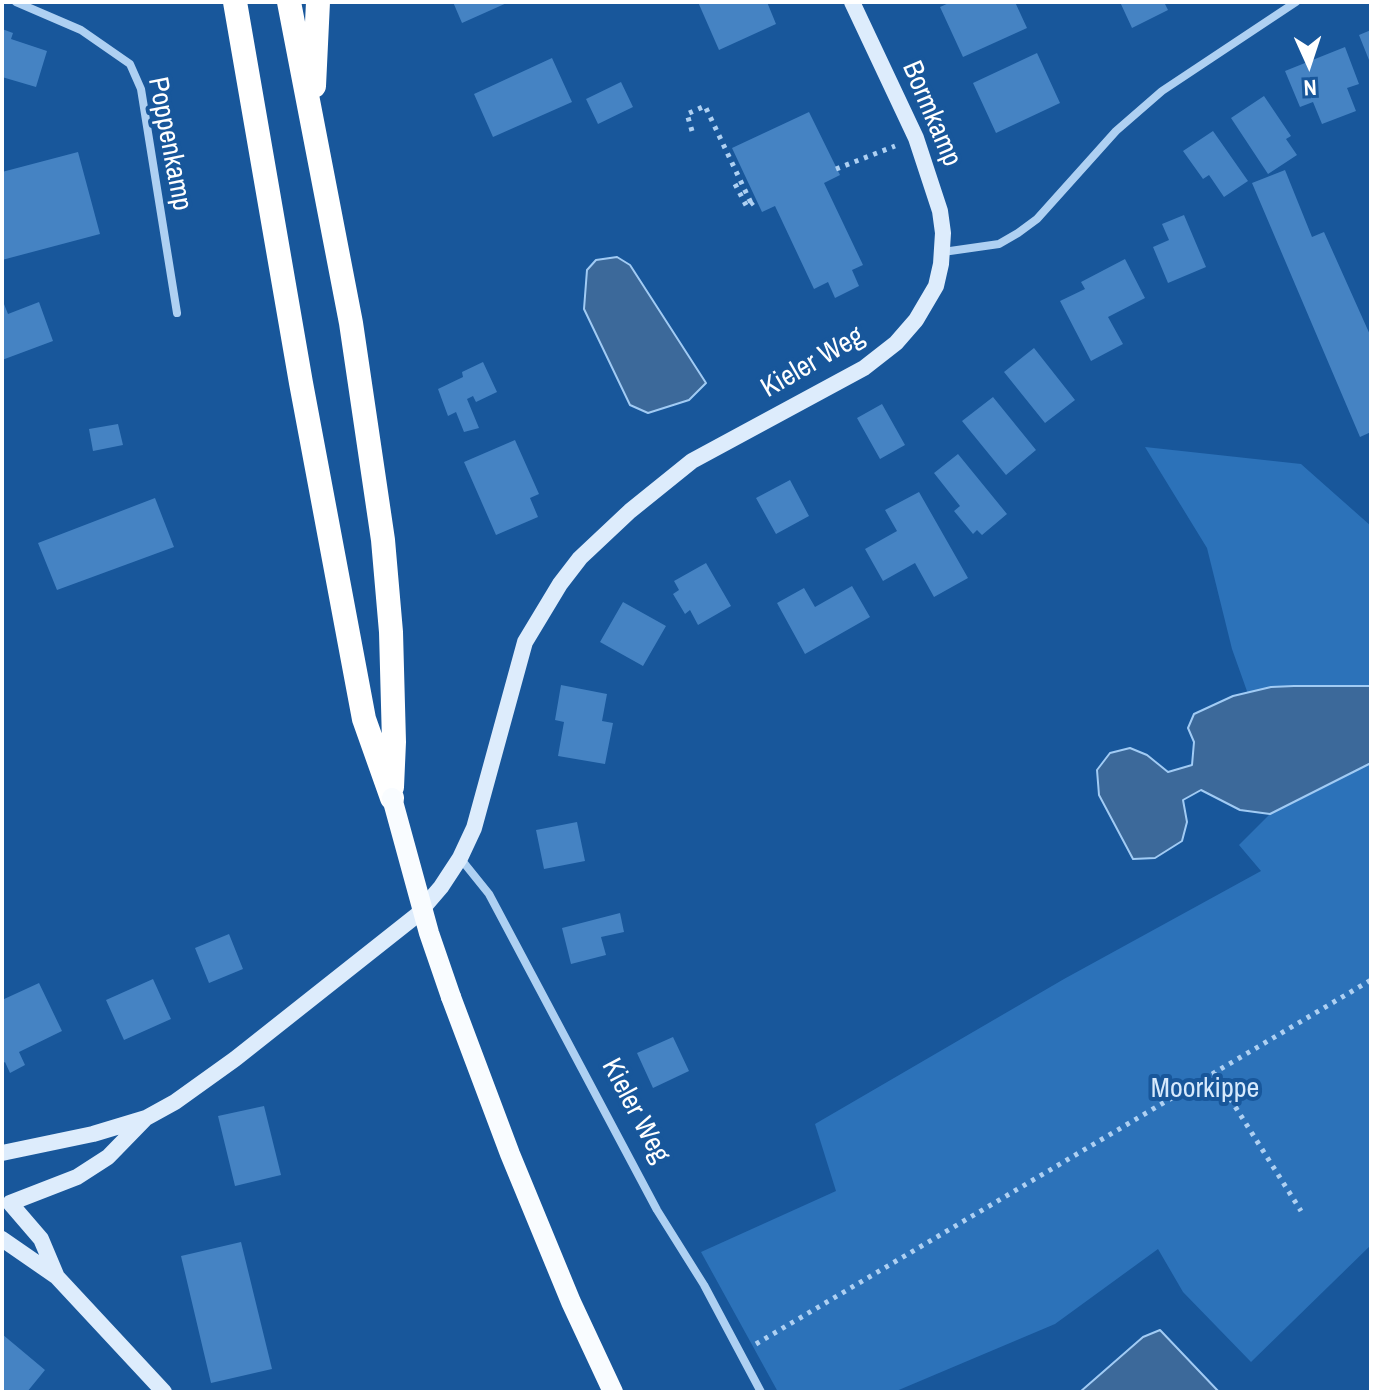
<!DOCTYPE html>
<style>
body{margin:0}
#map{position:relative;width:1373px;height:1394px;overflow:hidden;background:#18579b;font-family:"Archivo Narrow",sans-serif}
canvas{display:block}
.frame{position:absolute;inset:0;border:4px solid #fff;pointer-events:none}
.north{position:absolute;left:1269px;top:24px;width:80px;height:80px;-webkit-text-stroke:6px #18579b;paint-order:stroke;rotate:177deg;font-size:22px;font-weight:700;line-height:32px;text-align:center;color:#fff}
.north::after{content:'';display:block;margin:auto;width:28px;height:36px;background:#fff;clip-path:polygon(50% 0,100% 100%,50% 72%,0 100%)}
</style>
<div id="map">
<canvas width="1373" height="1394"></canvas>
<div class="frame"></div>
<div class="north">N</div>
</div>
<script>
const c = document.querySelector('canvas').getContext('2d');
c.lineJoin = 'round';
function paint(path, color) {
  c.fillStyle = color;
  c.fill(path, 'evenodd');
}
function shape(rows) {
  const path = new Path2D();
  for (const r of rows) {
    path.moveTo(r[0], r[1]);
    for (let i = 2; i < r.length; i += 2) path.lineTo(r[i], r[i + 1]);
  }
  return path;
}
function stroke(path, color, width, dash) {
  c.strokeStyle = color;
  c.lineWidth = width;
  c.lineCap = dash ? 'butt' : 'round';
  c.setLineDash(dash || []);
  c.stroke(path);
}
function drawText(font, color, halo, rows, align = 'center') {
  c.font = font + ' "Archivo Narrow",sans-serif';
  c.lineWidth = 8;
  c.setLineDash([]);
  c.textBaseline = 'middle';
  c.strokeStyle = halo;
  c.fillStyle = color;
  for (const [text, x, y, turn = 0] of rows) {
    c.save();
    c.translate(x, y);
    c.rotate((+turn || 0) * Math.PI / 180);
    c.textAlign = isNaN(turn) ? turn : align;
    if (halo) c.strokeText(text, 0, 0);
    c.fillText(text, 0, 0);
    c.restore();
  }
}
const green = shape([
 [1145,447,1301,464,1371,526,1371,686,1294,686,1271,687,1248,694,1232,649,1207,548],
 [1371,763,1371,1245,1251,1362,1183,1292,1158,1249,1055,1324,894,1392,778,1392,701,1252,836,1191,815,1124,1064,979,1261,871,1239,845,1270,814]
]);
const water = shape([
 [617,257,630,265,706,383,689,400,648,413,630,405,584,309,587,270,596,260,617,257],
 [1294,686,1371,686,1371,763,1270,814,1240,810,1201,790,1183,800,1187,822,1182,841,1155,858,1133,859,1099,795,1097,770,1110,753,1130,748,1147,755,1168,772,1192,765,1194,742,1188,728,1194,714,1233,696,1271,687,1294,686],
 [1160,1330,1219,1392,1080,1392,1143,1337,1160,1330]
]);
const building = shape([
 [453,2,509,2,462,23],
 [698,2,767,2,776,24,719,50],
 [951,2,1015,2,1027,28,963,57,940,7],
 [1120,2,1164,2,1168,10,1132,28],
 [2,29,13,33,11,39,47,51,36,87,2,77],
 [1371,30,1371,65,1359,35],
 [1345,47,1359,84,1347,88,1356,111,1322,124,1313,102,1300,107,1285,71],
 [1037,53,1060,103,996,133,973,83],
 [552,58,572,102,493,137,474,94],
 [621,82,633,107,598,124,586,99],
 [1264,96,1291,136,1286,139,1297,155,1268,174,1231,118],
 [809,112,840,175,824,183,863,265,852,270,859,286,835,298,828,282,814,289,775,206,762,212,732,148],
 [1213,131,1248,181,1224,197,1209,175,1203,179,1183,151],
 [78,152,100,234,2,260,2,172],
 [1285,170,1312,237,1324,232,1371,337,1371,432,1360,437,1252,183],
 [1184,215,1206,267,1168,283,1153,247,1169,240,1162,224],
 [1125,259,1145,298,1108,317,1123,344,1091,361,1060,301,1085,289,1081,282],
 [2,299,8,314,39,302,53,341,2,360],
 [1034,348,1075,400,1045,423,1004,372],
 [483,362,497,392,476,402,473,396,467,399,479,428,464,432,456,412,448,416,438,389,463,377,462,372],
 [993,397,1036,450,1006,475,962,421],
 [882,404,905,445,880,459,857,418],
 [118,424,123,445,93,451,89,429],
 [515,440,539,494,530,498,538,517,496,535,464,462],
 [958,454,1007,514,982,535,977,530,973,534,954,511,960,506,934,473],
 [790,480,809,516,776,534,756,498],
 [919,492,968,578,934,597,915,563,883,581,865,549,897,531,885,510],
 [155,498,174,547,57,590,38,543],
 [706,563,731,606,698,625,690,610,685,614,673,594,679,590,674,581],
 [852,586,870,617,805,654,777,603,804,588,815,607],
 [623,602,666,626,643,666,600,642],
 [561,685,607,694,602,721,613,723,605,764,558,756,564,722,555,720],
 [577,822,585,861,544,869,536,830],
 [620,913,624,932,601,937,606,955,571,964,562,928],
 [229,934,243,969,209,983,195,948],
 [153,979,171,1019,124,1040,106,1000],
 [39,983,62,1031,19,1052,25,1065,10,1073,5,1062,2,1064,2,1000],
 [673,1037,689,1071,653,1088,637,1053],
 [264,1106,281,1175,235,1186,218,1116],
 [241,1242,272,1369,211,1383,181,1256],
 [2,1334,45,1370,27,1392,2,1392]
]);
const path = shape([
 [692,131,687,114,705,106,751,203],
 [836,169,895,146],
 [735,184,747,207,756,200],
 [1214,1073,1301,1211],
 [756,1344,1371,980]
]);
const street = shape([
 [16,2,81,30,130,64,141,89,177,313],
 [943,252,999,244,1018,233,1037,219,1116,131,1162,91,1296,2],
 [460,858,489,894,657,1210,704,1285,761,1392]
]);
const secondary = shape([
 [2,1153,93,1134,146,1118,175,1102,235,1059,417,915,441,887,460,858,474,828,525,642,560,584,580,558,630,511,692,461,864,368,896,343,916,320,936,286,941,264,943,233,940,211,916,138,852,2],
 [2,1239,57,1277,164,1392],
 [57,1277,41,1239,10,1203,77,1177,108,1157,145,1119]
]);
const primary = shape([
 [451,997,510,1154,571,1302,613,1392]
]);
const highway = shape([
 [235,2,301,383,364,719,392,798],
 [289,2,351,323,383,540,391,632,394,742,392,787],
 [314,86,318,2]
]);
const primaryBridge = shape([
 [392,798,429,933,451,997]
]);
const streetNames = [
 ["Bormkamp",931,114,67],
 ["Poppenkamp",169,144,79],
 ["Kieler Weg",813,363,-30],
 ["Kieler Weg",635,1111,62]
];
const parkNames = [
 ["Moorkippe",1205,1089]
];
paint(green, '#2c72b9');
paint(water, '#3c699a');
stroke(water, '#a1cbf4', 2);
paint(building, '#4583c3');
stroke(path, '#aed0f2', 5, [4, 6]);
stroke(street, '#aed0f2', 8);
stroke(secondary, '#ddecfc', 16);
stroke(primary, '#f9fcff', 20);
stroke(highway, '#fff', 24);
stroke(primaryBridge, '#f9fcff', 20);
drawText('28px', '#fff', '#18579b', streetNames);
drawText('28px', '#d6e9fc', '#18579b', parkNames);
</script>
